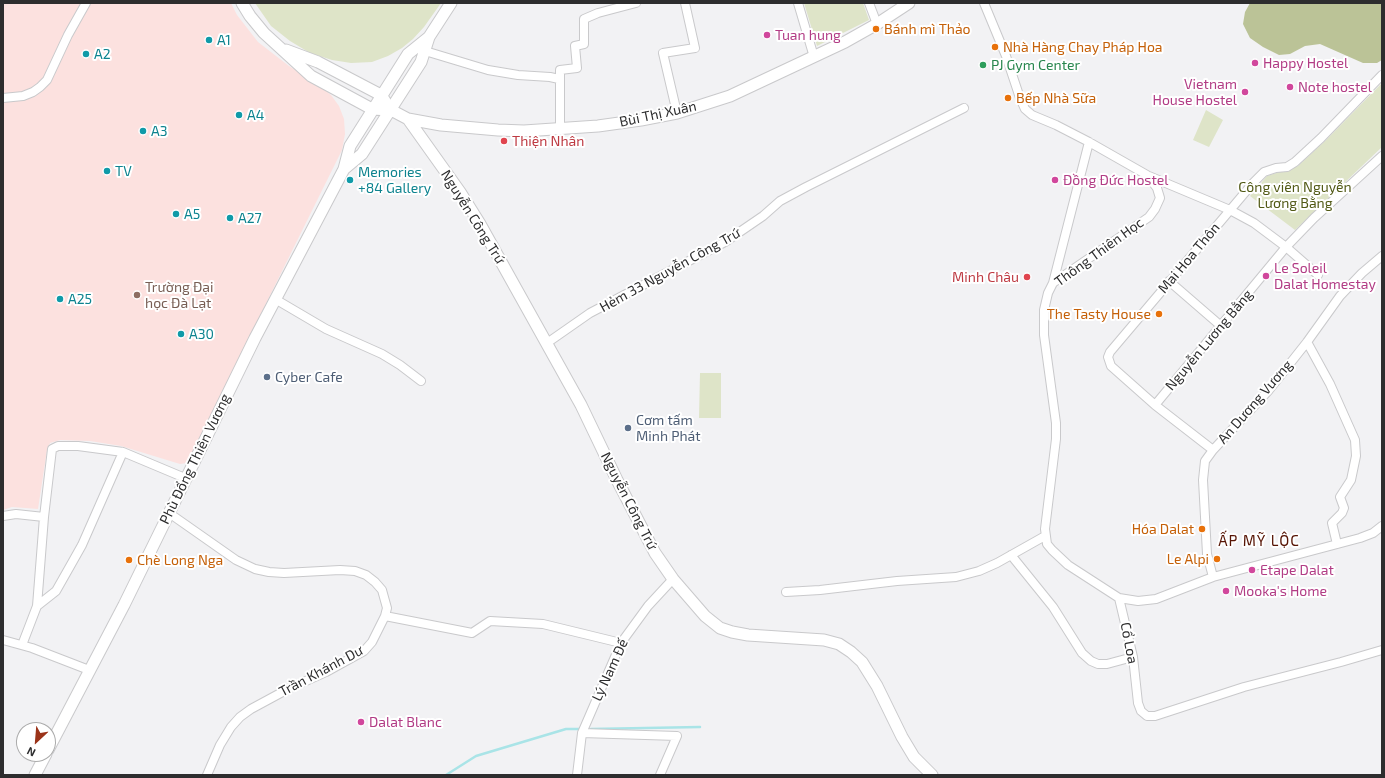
<!DOCTYPE html>
<meta charset="utf-8">
<style>
body{margin:0}
#map{position:relative;width:1385px;height:778px;overflow:hidden;background:#f2f2f4;font-family:"Exo 2",sans-serif}
canvas{display:block}
.frame{position:absolute;inset:0;border:4px solid #2d2d2e;pointer-events:none}
.north{position:absolute;left:16px;top:722px;width:40px;height:40px;box-sizing:border-box;background:#fff;border:1px solid #ababab;border-radius:50%;rotate:206deg;font-size:11px;font-weight:700;line-height:16px;text-align:center;color:#2d2d2e}
.north::after{content:'';display:block;margin:auto;width:14px;height:18px;background:#9b3319;clip-path:polygon(50% 0,100% 100%,50% 72%,0 100%)}
</style>
<div id="map">
<canvas width="1385" height="778"></canvas>
<div class="frame"></div>
<div class="north">N</div>
</div>
<script>
const c = document.querySelector('canvas').getContext('2d');
c.lineJoin = 'round';
function paint(path, color) {
  c.fillStyle = color;
  c.fill(path, 'evenodd');
}
function shape(rows) {
  const path = new Path2D();
  for (const r of rows) {
    path.moveTo(r[0], r[1]);
    for (let i = 2; i < r.length; i += 2) path.lineTo(r[i], r[i + 1]);
  }
  return path;
}
function stroke(path, color, width, dash) {
  c.strokeStyle = color;
  c.lineWidth = width;
  c.lineCap = dash ? 'butt' : 'round';
  c.setLineDash(dash || []);
  c.stroke(path);
}
function drawText(font, color, halo, rows, align = 'center') {
  c.font = font + ' "Exo 2",sans-serif';
  c.lineWidth = 4;
  c.setLineDash([]);
  c.textBaseline = 'middle';
  c.strokeStyle = halo;
  c.fillStyle = color;
  for (const [text, x, y, turn = 0] of rows) {
    c.save();
    c.translate(x, y);
    c.rotate((+turn || 0) * Math.PI / 180);
    c.textAlign = isNaN(turn) ? turn : align;
    if (halo) c.strokeText(text, 0, 0);
    c.fillText(text, 0, 0);
    c.restore();
  }
}
const education = shape([
 [3,3,231,3,237,15,258,42,289,66,317,84,331,95,339,106,344,119,345,134,342,150,187,463,180,464,121,446,90,441,60,440,50,443,47,450,38,509,12,507,3,510]
]);
const green = shape([
 [255,3,441,3,424,27,413,39,402,48,388,56,372,62,351,63,332,60,310,53,290,41,271,26],
 [804,3,863,3,869,20,817,46],
 [1382,83,1382,147,1295,230,1250,196,1267,176,1298,166,1326,140],
 [1206,110,1223,120,1209,147,1193,140],
 [700,373,721,373,721,418,699,418]
]);
const forest = shape([
 [1250,3,1382,3,1382,60,1377,63,1363,63,1320,44,1305,46,1290,54,1279,55,1263,47,1250,38,1243,24,1245,12]
]);
const stream = shape([
 [591,729,700,727],
 [446,775,476,756,566,729,579,729]
]);
const street = shape([
 [798,3,814,57],
 [869,3,877,24],
 [984,3,1006,56,1020,98,1025,109,1032,115,1056,125,1089,142,1147,175,1157,188,1160,198,1155,209,1149,217,1053,283,1048,293,1044,310,1044,335,1056,423,1056,439,1045,529,1047,544,1052,550,1068,565,1119,598,1138,601,1156,599,1213,577,1360,538,1373,533,1382,526],
 [425,51,488,70,518,75,550,77,559,79],
 [3,98,23,96,33,92,40,87,47,80,68,35,86,3],
 [677,113,663,53,695,48,685,3],
 [560,129,560,70,577,68,575,46,584,44,584,19,598,13,636,3],
 [1149,176,1230,210,1254,223,1286,247,1318,275],
 [1169,281,1221,326],
 [1053,283,1089,142],
 [275,299,326,329,382,354,400,365,421,381],
 [1307,342,1330,384,1355,440,1356,456,1351,480,1340,497,1344,508,1342,513,1332,523,1337,544],
 [547,343,590,313,725,242,763,216,780,201,806,187,964,108],
 [1155,405,1286,247,1314,218,1382,156],
 [1213,450,1155,405,1111,366,1108,357,1110,352,1253,183,1264,172,1276,168,1287,167,1295,162,1321,138,1382,75],
 [169,513,236,560,255,569,269,572,284,573,340,570,355,571,366,575,375,582,382,590,387,608,385,616,372,642,364,651,326,672,288,689,251,709,240,717,231,727,220,745,207,775],
 [3,516,16,514,44,517],
 [1011,555,1053,607,1082,653,1091,661,1098,664,1107,664,1133,657],
 [1213,577,1207,554,1203,480,1205,461,1213,450,1269,390,1307,342,1340,296,1362,273,1382,256],
 [786,592,820,590,897,581,956,577,979,571,997,563,1045,536],
 [1119,598,1133,657,1138,703,1141,711,1147,716,1155,716,1244,687,1341,662,1382,650],
 [37,606,56,591,73,561,82,545,123,452],
 [385,616,472,633,490,621,543,624,621,643],
 [3,640,32,648,89,670],
 [22,645,37,606,44,517,52,449,58,446,78,446,123,452,185,478],
 [582,733,677,736,660,775],
 [577,775,582,733,621,643,648,606,673,579]
]);
const secondary = shape([
 [242,3,250,16,264,33,311,76,372,109,391,110,408,119,441,125,498,130,524,131,598,126,641,120,677,113,730,96,845,42,877,24,909,3],
 [286,50,318,62,381,95,385,101],
 [408,119,460,192,480,224,581,405,617,480,655,553,673,579,705,616,720,628,732,632,748,635,824,640,839,644,851,652,862,662,877,686,902,737,914,757,932,775],
 [344,169,362,154,421,62,429,37],
 [48,750,124,605,255,338,344,169,350,146,408,54,429,37,451,3],
 [35,775,46,754]
]);
const markers = [
 [876,29,4,"#e8710a"],
 [767,35,4,"#d1479c"],
 [209,40,4,"#0f9aa8"],
 [995,47,4,"#e8710a"],
 [86,54,4,"#0f9aa8"],
 [1255,63,4,"#d1479c"],
 [983,65,4,"#2e9e5b"],
 [1290,87,4,"#d1479c"],
 [1245,92,4,"#d1479c"],
 [1008,98,4,"#e8710a"],
 [239,115,4,"#0f9aa8"],
 [143,131,4,"#0f9aa8"],
 [504,141,4,"#e0444e"],
 [107,171,4,"#0f9aa8"],
 [350,180,4,"#0f9aa8"],
 [1055,180,4,"#d1479c"],
 [176,214,4,"#0f9aa8"],
 [230,218,4,"#0f9aa8"],
 [1266,276,4,"#d1479c"],
 [1027,277,4,"#e0444e"],
 [137,295,4,"#8d6e63"],
 [60,299,4,"#0f9aa8"],
 [1159,314,4,"#e8710a"],
 [181,334,4,"#0f9aa8"],
 [267,377,4,"#5c6f8a"],
 [628,428,4,"#5c6f8a"],
 [1202,529,4,"#e8710a"],
 [1217,559,4,"#e8710a"],
 [129,560,4,"#e8710a"],
 [1252,570,4,"#d1479c"],
 [1226,591,4,"#d1479c"],
 [361,722,4,"#d1479c"]
];
const foodNames = [
 ["Bánh mì Thảo",884,29],
 ["Nhà Hàng Chay Pháp Hoa",1003,47],
 ["Bếp Nhà Sữa",1016,98],
 ["The Tasty House",1151,314,"right"],
 ["Hóa Dalat",1194,529,"right"],
 ["Le Alpi",1209,559,"right"],
 ["Chè Long Nga",137,560]
];
const hotelNames = [
 ["Tuan hung",775,35],
 ["Happy Hostel",1263,63],
 ["Vietnam",1237,84,"right"],
 ["House Hostel",1237,100,"right"],
 ["Note hostel",1298,87],
 ["Đồng Đức Hostel",1063,180],
 ["Le Soleil",1274,268],
 ["Dalat Homestay",1274,284],
 ["Etape Dalat",1260,570],
 ["Mooka's Home",1234,591],
 ["Dalat Blanc",369,722]
];
const cultureNames = [
 ["A1",217,40],
 ["A2",94,54],
 ["A4",247,115],
 ["A3",151,131],
 ["TV",115,171],
 ["Memories",358,172],
 ["+84 Gallery",358,188],
 ["A5",184,214],
 ["A27",238,218],
 ["A25",68,299],
 ["A30",189,334]
];
const leisureNames = [
 ["PJ Gym Center",991,65]
];
const streetNames = [
 ["Bùi Thị Xuân",658,114,-12],
 ["Nguyễn Công Trứ",473,217,58],
 ["Thông Thiên Học",1099,252,-36],
 ["Mai Hoa Thôn",1189,258,-50],
 ["Hẻm 33 Nguyễn Công Trứ",670,270,-29],
 ["Nguyễn Lương Bằng",1209,340,-50],
 ["An Dương Vương",1255,402,-49],
 ["Phù Đổng Thiên Vương",195,459,-64],
 ["Nguyễn Công Trứ",629,501,63],
 ["Cổ Loa",1129,643,79],
 ["Lý Nam Đế",610,670,-65],
 ["Trần Khánh Dư",321,671,-28]
];
const healthNames = [
 ["Thiện Nhân",512,141],
 ["Minh Châu",1019,277,"right"]
];
const parkNames = [
 ["Công viên Nguyễn",1295,187],
 ["Lương Bằng",1295,203]
];
const educationNames = [
 ["Trường Đại",145,287],
 ["học Đà Lạt",145,303]
];
const serviceNames = [
 ["Cyber Cafe",275,377],
 ["Cơm tấm",636,420],
 ["Minh Phát",636,436]
];
const neighbourhoodNames = [
 ["ẤP MỸ LỘC",1259,541]
];
paint(education, '#fce1df');
paint(green, '#dee4c8');
paint(forest, '#bbc397');
stroke(stream, '#a9e4e7', 2.5);
stroke(street, '#c9c9cb', 10);
stroke(secondary, '#c9c9cb', 13);
stroke(street, '#fff', 8);
stroke(secondary, '#fff', 11);
for (const [x, y, r, color] of markers) {
  const dot = new Path2D();
  dot.arc(x, y, r, 0, 2 * Math.PI);
  c.fillStyle = color;
  c.fill(dot);
  stroke(dot, '#fff', 1.5);
}
drawText('14px', '#c56008', '#fff', foodNames, 'left');
drawText('14px', '#b23c85', '#fff', hotelNames, 'left');
drawText('14px', '#0d838f', '#fff', cultureNames, 'left');
drawText('14px', '#27864d', '#fff', leisureNames, 'left');
drawText('14px', '#2d2d2e', '#fff', streetNames);
drawText('14px', '#be3a42', '#fff', healthNames, 'left');
drawText('14px', '#515915', '#fff', parkNames);
drawText('14px', '#785e54', '#fff', educationNames, 'left');
drawText('14px', '#4e5e75', '#fff', serviceNames, 'left');
c.letterSpacing = '1px';
drawText('15px', '#571505', '#fff', neighbourhoodNames);
c.letterSpacing = '0px';
</script>
